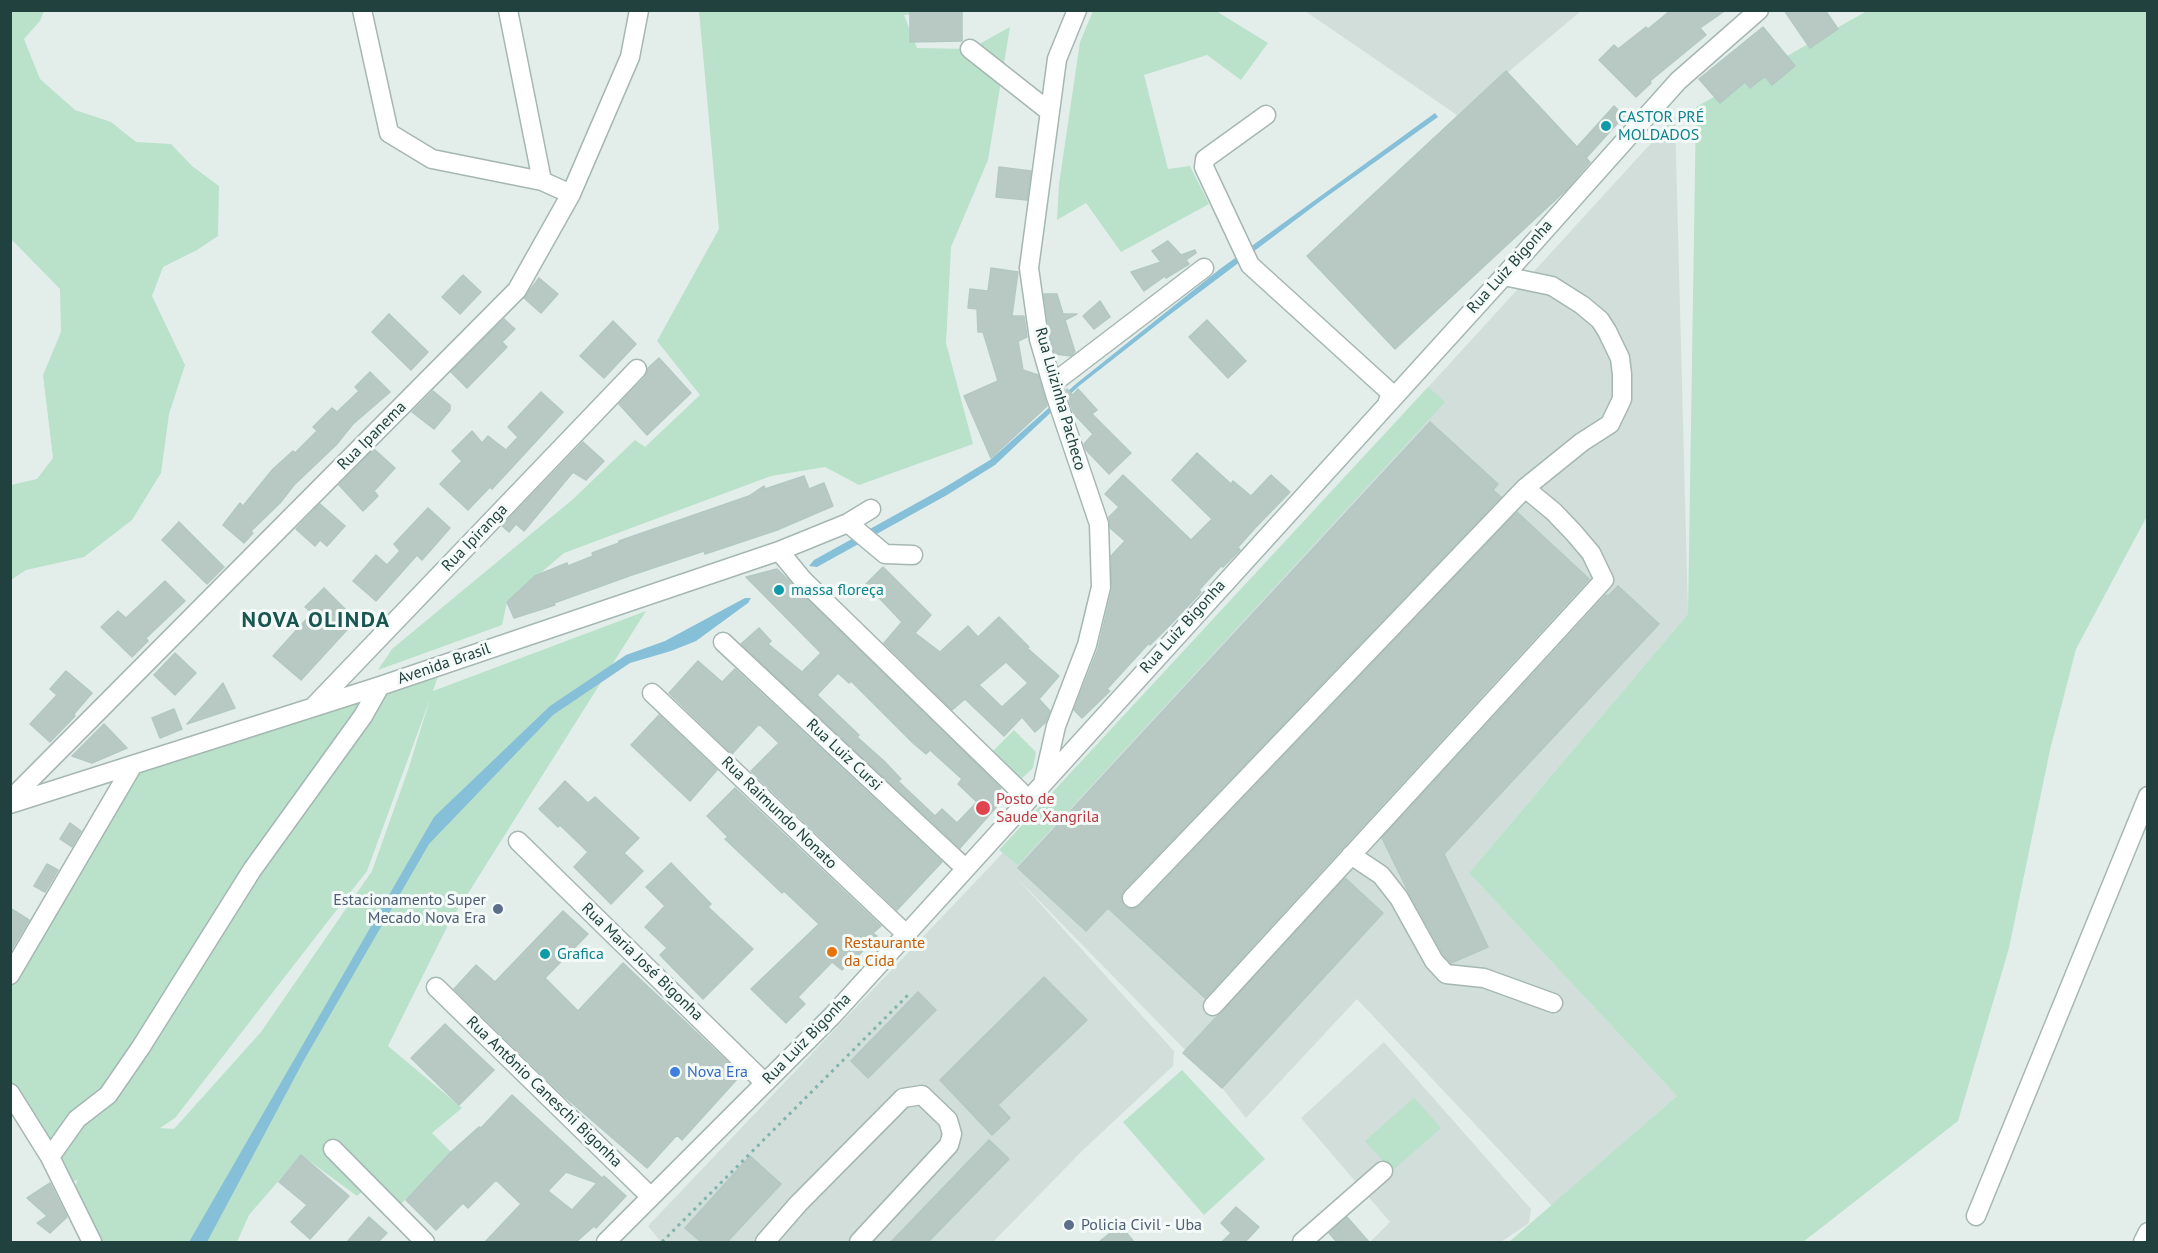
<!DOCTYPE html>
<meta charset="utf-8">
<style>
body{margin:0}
#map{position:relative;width:2158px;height:1253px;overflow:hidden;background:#e3eeeb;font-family:"PT Sans",sans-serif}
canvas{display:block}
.frame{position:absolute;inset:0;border:12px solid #20413d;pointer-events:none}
</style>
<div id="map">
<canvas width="2158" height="1253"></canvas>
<div class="frame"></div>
</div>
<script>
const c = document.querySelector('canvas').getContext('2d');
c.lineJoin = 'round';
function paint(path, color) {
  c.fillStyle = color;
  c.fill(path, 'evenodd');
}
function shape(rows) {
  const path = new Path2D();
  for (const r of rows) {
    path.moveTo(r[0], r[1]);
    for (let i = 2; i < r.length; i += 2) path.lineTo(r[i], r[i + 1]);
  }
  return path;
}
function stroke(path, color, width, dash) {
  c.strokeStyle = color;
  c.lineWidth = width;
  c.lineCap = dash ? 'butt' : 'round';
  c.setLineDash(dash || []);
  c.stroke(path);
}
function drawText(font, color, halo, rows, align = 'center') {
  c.font = font + ' "PT Sans",sans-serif';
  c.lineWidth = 6;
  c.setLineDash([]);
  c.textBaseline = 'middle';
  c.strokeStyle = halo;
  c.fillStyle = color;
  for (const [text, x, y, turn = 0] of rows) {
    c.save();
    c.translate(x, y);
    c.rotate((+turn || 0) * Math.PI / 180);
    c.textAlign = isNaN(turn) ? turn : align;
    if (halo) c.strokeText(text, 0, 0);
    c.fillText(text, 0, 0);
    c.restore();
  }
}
const built = shape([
 [1305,11,1581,11,1457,115],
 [1675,117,1688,614,1469,873,1677,1096,1552,1206,1357,999,1246,1118,1222,1088,1199,1067,1188,1053,1015,876,1174,1051,1173,1066,1083,1150,993,1242,661,1242,648,1226,998,858],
 [1384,1042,1531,1209,1529,1223,1501,1242,1370,1242,1390,1222,1301,1118]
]);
const green = shape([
 [11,10,44,11,40,21,24,39,40,79,75,110,111,122,136,142,171,144,192,166,219,186,218,236,197,250,163,267,152,296,185,365,169,414,161,473,132,520,84,557,26,570,11,580,11,485,37,479,53,458,43,375,61,332,60,289,11,239],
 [699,11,939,11,904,15,917,48,970,49,1010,27,988,160,951,247,946,343,973,444,859,485,825,467,771,476,564,553,507,602,502,625,378,670,392,649,572,500,635,440,645,447,700,395,657,341,719,229],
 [1093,11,1216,11,1268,43,1241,80,1207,55,1144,75,1168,169,1190,166,1209,204,1121,252,1086,203,1057,220,1059,184,1080,42],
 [1867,11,2147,11,2147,516,2076,649,2050,750,2009,948,1958,1121,1803,1242,1509,1242,1677,1096,1469,873,1688,614,1696,107],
 [1428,387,1445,402,1018,865,999,850],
 [646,611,448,925,388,1046,462,1108,432,1133,451,1152,401,1204,376,1180,357,1196,301,1155,249,1215,237,1242,98,1242,73,1191,78,1179,65,1187,11,1082,11,982,134,771,438,676,433,691],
 [430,699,408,770,372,871,261,1032,174,1129,160,1128,175,1118,367,871],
 [1014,730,1036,752,1033,768,1017,783,989,755],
 [1182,1070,1265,1159,1204,1215,1123,1122],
 [1414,1098,1441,1128,1392,1171,1365,1141]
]);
const water = shape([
 [1435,113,1438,117,1322,200,1168,316,1079,386,995,465,947,495,817,567,809,566,814,560,942,489,990,460,1077,383,1220,269],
 [745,598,751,598,748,603,696,641,671,651,630,663,553,715,429,844,304,1060,207,1242,189,1242,434,817,550,706,626,655,665,641]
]);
const building = shape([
 [962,10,962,41,910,42,910,11,962,10],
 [1671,10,1726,10,1700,28,1706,35,1650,81,1651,83,1636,97,1599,60,1614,45,1618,49,1646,27,1648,29,1671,10],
 [1784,10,1825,10,1838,29,1810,48,1784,10],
 [1763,27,1795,66,1772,85,1765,76,1750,88,1745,82,1720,103,1699,79,1763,27],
 [1506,71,1577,147,1614,106,1624,116,1586,158,1590,162,1566,190,1395,349,1307,256,1506,71],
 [999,167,1031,171,1027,200,996,197,999,167],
 [1168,241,1181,255,1195,250,1196,253,1186,260,1189,264,1166,278,1165,276,1144,291,1131,272,1161,262,1152,251,1168,241],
 [991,268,1018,272,1012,316,1024,316,1027,337,1018,341,1023,370,1038,375,1047,406,991,458,964,396,998,381,983,332,978,332,977,309,968,308,970,289,988,291,991,268],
 [463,275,481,292,460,314,442,297,463,275],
 [539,278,558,294,541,313,524,298,539,278],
 [1044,294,1057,294,1063,314,1077,314,1065,320,1075,352,1071,356,1055,354,1050,337,1044,294],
 [1100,301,1110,317,1094,329,1083,316,1100,301],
 [389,314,428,352,411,370,372,332,389,314],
 [504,319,515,329,502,342,507,347,467,388,451,372,504,319],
 [1207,320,1246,361,1228,378,1189,337,1207,320],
 [613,321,636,344,604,378,580,356,613,321],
 [659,358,691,393,647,435,619,404,645,377,648,368,659,358],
 [370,372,390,392,353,424,336,445,294,485,280,503,251,531,253,533,244,543,223,525,240,503,243,506,273,469,293,451,295,453,317,431,313,427,332,408,337,412,359,391,355,387,370,372],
 [1067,389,1073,395,1078,389,1097,410,1092,414,1131,453,1109,474,1086,450,1084,444,1093,434,1074,414,1066,390,1067,389],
 [433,391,450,405,450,410,434,429,412,412,433,391],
 [541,392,563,412,492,489,490,487,468,510,440,484,462,461,452,451,472,431,482,443,488,436,506,450,518,437,508,427,541,392],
 [1430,422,1498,484,1493,490,1501,497,1124,890,1121,896,1124,906,1130,909,1140,906,1517,512,1589,579,1205,998,1108,908,1086,931,1018,868,1430,422],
 [583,442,604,461,586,480,573,472,524,531,516,524,509,532,502,526,583,442],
 [374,449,395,468,374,491,378,496,363,511,339,485,374,449],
 [1197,453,1231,484,1233,481,1251,496,1271,475,1290,492,1255,528,1238,547,1240,550,1223,567,1221,566,1199,590,1201,592,1171,624,1150,645,1149,643,1107,689,1110,691,1082,718,1074,710,1098,649,1112,590,1111,556,1125,541,1110,528,1109,517,1119,507,1105,494,1123,475,1191,540,1212,519,1172,480,1197,453],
 [804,476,809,489,824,483,833,506,777,530,705,554,704,551,629,576,554,603,555,605,514,618,507,602,535,576,567,563,568,566,593,556,592,553,619,543,619,541,749,496,764,486,765,489,804,476],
 [320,504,345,526,327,546,320,540,315,546,296,529,320,504],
 [428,508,450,528,422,560,417,555,376,601,353,581,376,555,387,565,400,551,394,544,428,508],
 [179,522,224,567,207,584,162,540,179,522],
 [883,567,931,615,915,633,940,652,968,626,978,637,999,617,1029,647,1027,648,1059,676,1039,699,1050,711,1045,723,1035,732,1022,717,1004,736,965,699,952,710,884,643,902,622,866,584,883,567],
 [1006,662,1028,683,1002,707,979,685,1006,662],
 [777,569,1001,788,994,796,1000,803,960,848,741,644,759,628,771,641,768,644,802,672,821,653,746,577,777,569],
 [838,673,849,683,851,681,913,743,926,754,930,750,962,779,958,784,977,802,957,823,942,809,935,816,898,781,901,779,884,761,857,737,859,735,817,695,838,673],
 [165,581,185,601,146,638,148,641,132,657,101,627,118,611,126,618,165,581],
 [1618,586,1659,624,1444,854,1488,947,1451,963,1443,954,1408,891,1382,838,1606,595,1608,596,1618,586],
 [324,588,356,620,301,680,273,656,312,613,305,607,324,588],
 [175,653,196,673,175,695,154,675,175,653],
 [698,661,722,682,735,669,942,862,897,910,751,771,779,743,759,724,732,754,669,693,698,661],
 [66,671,92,693,74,714,75,716,50,742,30,724,57,695,50,689,66,671],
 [223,683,235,708,187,724,211,697,223,683],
 [174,709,182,729,160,738,152,718,174,709],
 [659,715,717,770,690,801,631,745,659,715],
 [104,724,127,748,92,763,72,756,104,724],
 [565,781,588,803,595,797,639,838,624,853,643,871,611,904,574,867,588,852,560,825,558,827,539,809,565,781],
 [735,788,881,926,873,933,877,936,855,959,853,957,842,970,832,962,798,997,805,1004,786,1023,751,989,819,924,784,891,782,893,725,839,728,837,707,816,735,788],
 [70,823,81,831,72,847,60,839,70,823],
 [671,863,711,904,708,907,753,949,703,999,660,955,667,948,645,927,665,906,646,887,671,863],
 [47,864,58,870,45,892,34,886,47,864],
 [1345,878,1383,913,1222,1088,1183,1053,1345,878],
 [10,908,29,920,10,952,10,908],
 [563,911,588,934,545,978,578,1011,623,963,736,1070,738,1078,682,1140,677,1135,647,1168,564,1096,454,989,476,965,495,982,563,911],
 [1044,977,1087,1020,998,1105,1010,1118,992,1135,940,1080,1044,977],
 [918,992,936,1010,868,1078,851,1061,918,992],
 [445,1024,494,1070,459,1105,411,1058,445,1024],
 [512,1095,602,1178,604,1176,626,1196,596,1228,594,1226,576,1242,485,1242,521,1204,496,1180,468,1208,463,1203,436,1230,406,1200,451,1152,479,1127,481,1128,512,1095],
 [566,1172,597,1183,572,1210,548,1191,566,1172],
 [989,1140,1009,1159,928,1242,891,1242,989,1140],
 [301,1155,349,1196,310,1239,291,1222,307,1205,279,1182,301,1155],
 [750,1156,781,1184,727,1242,701,1242,685,1228,750,1156],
 [50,1183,67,1217,50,1233,37,1223,47,1216,27,1198,50,1183],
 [1236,1207,1259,1227,1245,1242,1222,1242,1231,1233,1221,1223,1236,1207],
 [369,1217,387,1233,378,1242,347,1242,369,1217],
 [1347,1217,1369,1242,1337,1242,1329,1233,1347,1217],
 [1120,1225,1134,1242,1099,1242,1120,1225]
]);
const path = shape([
 [662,1242,908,995]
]);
const minor = shape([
 [362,10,389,133,432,159,542,181,571,194],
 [508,10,542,181],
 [970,49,1050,112],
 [1266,115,1205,159,1204,167,1250,265,1392,394,1388,401],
 [1052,384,1204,268],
 [848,523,885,554,913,555],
 [779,551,803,580,1028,799],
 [723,642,965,868],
 [652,693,906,934],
 [315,705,637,369],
 [1044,779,1056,726,1087,645,1101,587,1099,524,1055,394,1039,339,1029,268,1057,59,1077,10],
 [10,800,517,290,571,194,630,57,639,10],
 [10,804,380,686,779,551,848,523,871,509],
 [518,841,765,1083],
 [1351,855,1381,875,1399,898,1434,961,1446,974,1484,978,1553,1003],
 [1132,898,1525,488,1582,442,1610,424,1622,399,1622,374,1620,358,1607,331,1600,320,1582,305,1552,286,1504,276],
 [10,975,133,765],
 [436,987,651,1197],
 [1213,1006,1604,580,1591,553,1574,533,1554,512,1525,488],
 [10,1093,50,1157,92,1242],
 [333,1149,425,1242],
 [50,1157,77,1119,108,1095,141,1047,252,870,363,716,380,686],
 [1976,1216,2148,796],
 [606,1242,833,1015,1504,276,1678,81,1759,10],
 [765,1242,798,1204,903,1098,922,1095,948,1120,952,1134,949,1145,859,1242],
 [1302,1242,1383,1171],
 [2143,1242,2148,1232]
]);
const markers = [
 [1606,126,6,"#0f9aa8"],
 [779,590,6,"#0f9aa8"],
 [983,808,8,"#e0444e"],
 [498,909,6,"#5c6f8a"],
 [832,952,6,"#e8710a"],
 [545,954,6,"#0f9aa8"],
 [675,1072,6,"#3f7fe0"],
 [1069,1225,6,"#5c6f8a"]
];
const cultureNames = [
 ["CASTOR PRÉ",1618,117],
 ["MOLDADOS",1618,135],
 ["massa floreça",791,590],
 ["Grafica",557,954]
];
const streetNames = [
 ["Rua Luiz Bigonha",1510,267,-48],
 ["Rua Luizinha Pacheco",1060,399,74],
 ["Rua Ipanema",372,436,-45],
 ["Rua Ipiranga",475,538,-46],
 ["Rua Luiz Bigonha",1183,627,-48],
 ["Avenida Brasil",444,664,-19],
 ["Rua Luiz Cursi",844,755,43],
 ["Rua Raimundo Nonato",779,813,44],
 ["Rua Maria José Bigonha",642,962,44],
 ["Rua Luiz Bigonha",807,1039,-46],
 ["Rua Antônio Caneschi Bigonha",544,1092,44]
];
const healthNames = [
 ["Posto de",996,799],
 ["Saude Xangrila",996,817]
];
const serviceNames = [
 ["Estacionamento Super",486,900],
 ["Mecado Nova Era",486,918],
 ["Policia Civil - Uba",1081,1225,"left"]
];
const foodNames = [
 ["Restaurante",844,943],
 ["da Cida",844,961]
];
const shopNames = [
 ["Nova Era",687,1072]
];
const districtNames = [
 ["NOVA OLINDA",316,621]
];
paint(built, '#d1deda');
paint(green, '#bae1ca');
paint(water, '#86bfd8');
paint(building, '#b8c9c4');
stroke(building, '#b4c8c3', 1.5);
stroke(minor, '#a5b7b3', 21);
stroke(path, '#80b5ac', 3, [3, 4.5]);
stroke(minor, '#fff', 18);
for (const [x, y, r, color] of markers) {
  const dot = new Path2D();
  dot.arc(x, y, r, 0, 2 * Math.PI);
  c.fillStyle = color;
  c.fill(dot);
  stroke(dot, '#f4faf8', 2);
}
drawText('16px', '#0d838f', '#f4faf8', cultureNames, 'left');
drawText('16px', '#20413d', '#f4faf8', streetNames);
drawText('16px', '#be3a42', '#f4faf8', healthNames, 'left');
drawText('16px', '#4e5e75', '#f4faf8', serviceNames, 'right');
drawText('16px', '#c56008', '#f4faf8', foodNames, 'left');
drawText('16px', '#366cbe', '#f4faf8', shopNames, 'left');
c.letterSpacing = '1.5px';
drawText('bold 22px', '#1a5650', '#f4faf8', districtNames);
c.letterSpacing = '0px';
</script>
